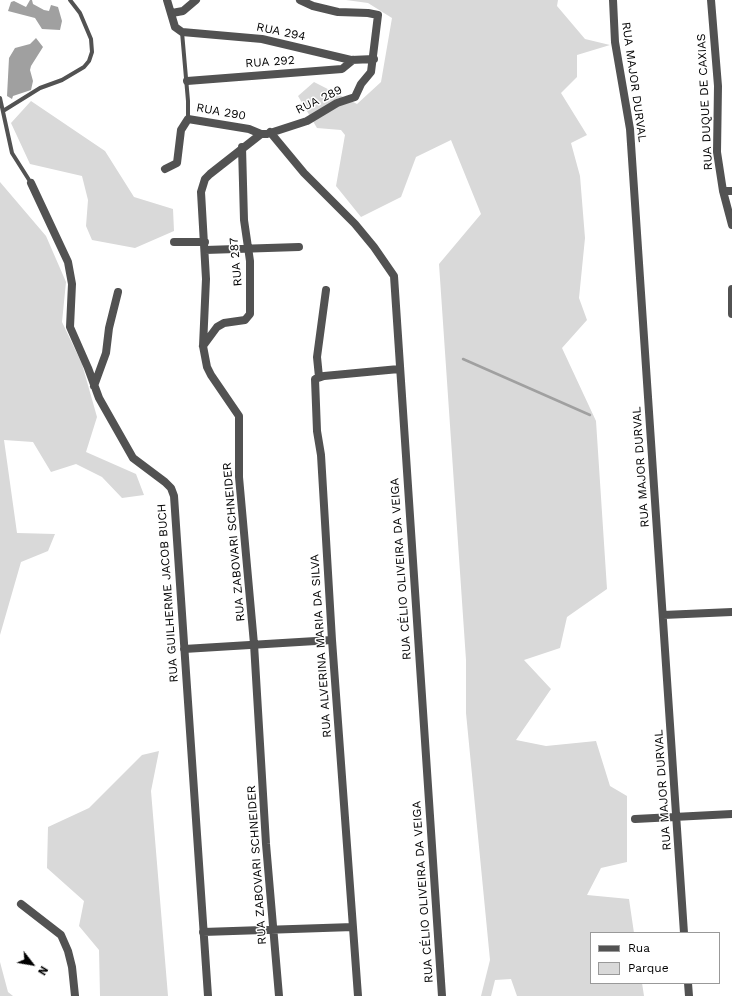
<!DOCTYPE html>
<meta charset="utf-8">
<style>
body{margin:0}
#map{position:relative;width:732px;height:996px;overflow:hidden;background:#fff;font-family:"Work Sans",sans-serif}
canvas{display:block}
.legend{position:absolute;left:590px;top:932px;width:130px;height:52px;box-sizing:border-box;background:#fff;border:1px solid #999;margin:0;padding:5px 7px;list-style:none;font-size:12px;color:#000}
.legend li{display:flex;align-items:center;gap:8px;height:20px}
.legend b{width:20px;border:1px solid #999}
.north{position:absolute;left:12px;top:944px;width:40px;height:40px;-webkit-text-stroke:3px #fff;paint-order:stroke;rotate:121deg;font-size:11px;font-weight:700;line-height:16px;text-align:center;color:#000}
.north::after{content:'';display:block;margin:auto;width:14px;height:18px;background:#000;clip-path:polygon(50% 0,100% 100%,50% 72%,0 100%)}
</style>
<div id="map">
<canvas width="732" height="996"></canvas>
<ul class="legend">
<li><b style="height:5px;background:#525252"></b>Rua</li>
<li><b style="height:11px;background:#d9d9d9"></b>Parque</li>
</ul>
<div class="north">N</div>
</div>
<script>
const c = document.querySelector('canvas').getContext('2d');
c.lineJoin = 'round';
function paint(path, color) {
  c.fillStyle = color;
  c.fill(path, 'evenodd');
}
function shape(rows) {
  const path = new Path2D();
  for (const r of rows) {
    path.moveTo(r[0], r[1]);
    for (let i = 2; i < r.length; i += 2) path.lineTo(r[i], r[i + 1]);
  }
  return path;
}
function stroke(path, color, width, dash) {
  c.strokeStyle = color;
  c.lineWidth = width;
  c.lineCap = dash ? 'butt' : 'round';
  c.setLineDash(dash || []);
  c.stroke(path);
}
function drawText(font, color, halo, rows, align = 'center') {
  c.font = font + ' "Work Sans",sans-serif';
  c.lineWidth = 3;
  c.setLineDash([]);
  c.textBaseline = 'middle';
  c.strokeStyle = halo;
  c.fillStyle = color;
  for (const [text, x, y, turn = 0] of rows) {
    c.save();
    c.translate(x, y);
    c.rotate((+turn || 0) * Math.PI / 180);
    c.textAlign = isNaN(turn) ? turn : align;
    if (halo) c.strokeText(text, 0, 0);
    c.fillText(text, 0, 0);
    c.restore();
  }
}
const green = shape([
 [346,0,558,0,557,6,585,39,610,45,577,55,577,77,561,93,587,135,571,143,580,176,585,238,579,298,587,320,562,348,596,421,607,589,567,617,560,648,524,660,551,689,516,740,546,746,596,741,610,786,627,796,627,862,601,868,587,895,629,899,634,933,591,933,591,983,642,983,644,996,517,996,511,979,495,980,491,996,481,996,490,960,466,713,466,660,439,264,481,214,451,140,416,157,401,197,361,217,336,186,345,135,341,130,317,128,298,96,314,82,357,104,381,82,392,18,368,3],
 [31,101,105,151,134,197,173,209,174,231,135,248,92,240,86,226,88,200,82,176,30,164,11,123],
 [0,182,46,236,66,282,62,322,82,364,97,417,86,452,136,474,144,495,122,498,102,477,76,464,51,472,33,442,4,440,17,533,55,534,48,551,21,562,0,635],
 [159,751,151,791,168,996,100,996,99,950,79,926,84,901,47,868,48,827,89,808,142,755],
 [0,962,8,992,13,996,0,996]
]);
const water = shape([
 [30,0,32,0,33,4,44,10,49,11,51,5,58,7,62,21,60,30,42,29,35,18,8,11,11,2,14,1,26,7],
 [36,38,43,47,31,66,30,70,33,81,31,90,13,96,12,99,7,96,9,58,15,48,30,44]
]);
const stream = shape([
 [463,359,590,415]
]);
const service = shape([
 [182,32,188,101,188,119],
 [0,98,12,153,31,183],
 [3,111,40,88,62,80,84,67,89,61,92,52,91,39,80,13,70,0]
]);
const minor = shape([
 [167,0,175,27,182,32,262,39,351,60,374,59],
 [613,0,615,42,630,129,684,933],
 [711,0,718,86,717,152,723,191,732,225],
 [172,13,183,11,196,0],
 [187,81,342,69,353,60],
 [270,132,304,173,355,224,374,247,394,276,442,996],
 [165,169,177,163,181,130,188,119,249,129,261,134],
 [31,183,68,262,72,284,70,327,88,368,99,398,133,458,165,482,171,488,174,496,208,996],
 [723,191,732,191],
 [174,242,205,242],
 [205,250,299,247],
 [732,289,732,314],
 [203,346,217,327,224,323,245,320,250,314,250,261,244,220,242,147],
 [319,377,317,357,326,290],
 [94,386,106,353,109,328,118,292],
 [663,615,732,612],
 [184,649,332,640],
 [635,819,732,814],
 [21,904,61,935,68,951,72,967,75,996],
 [203,932,353,927],
 [688,983,689,996],
 [279,996,266,844,254,644,239,477,239,416,211,375,207,367,203,346,206,279,201,192,205,179,210,174,261,134,267,134,307,121,337,103,355,97,361,84,371,72,378,15,368,13,338,12,313,6,300,0],
 [358,996,332,640,321,455,317,431,315,379,324,376,399,369]
]);
const streetNames = [
 ["RUA 294",281,32,12],
 ["RUA 292",270,62,-4],
 ["RUA MAJOR DURVAL",634,82,82],
 ["RUA 289",319,100,-26],
 ["RUA DUQUE DE CAXIAS",705,102,-93],
 ["RUA 290",221,112,10],
 ["RUA 287",236,262,-95],
 ["RUA MAJOR DURVAL",641,467,-94],
 ["RUA ZABOVARI SCHNEIDER",234,542,-95],
 ["RUA CÉLIO OLIVEIRA DA VEIGA",401,569,-94],
 ["RUA GUILHERME JACOB BUCH",168,593,-94],
 ["RUA ALVERINA MARIA DA SILVA",321,646,-94],
 ["RUA MAJOR DURVAL",663,790,-94],
 ["RUA ZABOVARI SCHNEIDER",257,865,-94],
 ["RUA CÉLIO OLIVEIRA DA VEIGA",423,892,-94]
];
paint(green, '#d9d9d9');
paint(water, '#a0a0a0');
stroke(stream, '#a0a0a0', 2.5);
stroke(service, '#525252', 4);
stroke(minor, '#525252', 8);
drawText('12px', '#000', '#fff', streetNames);
</script>
